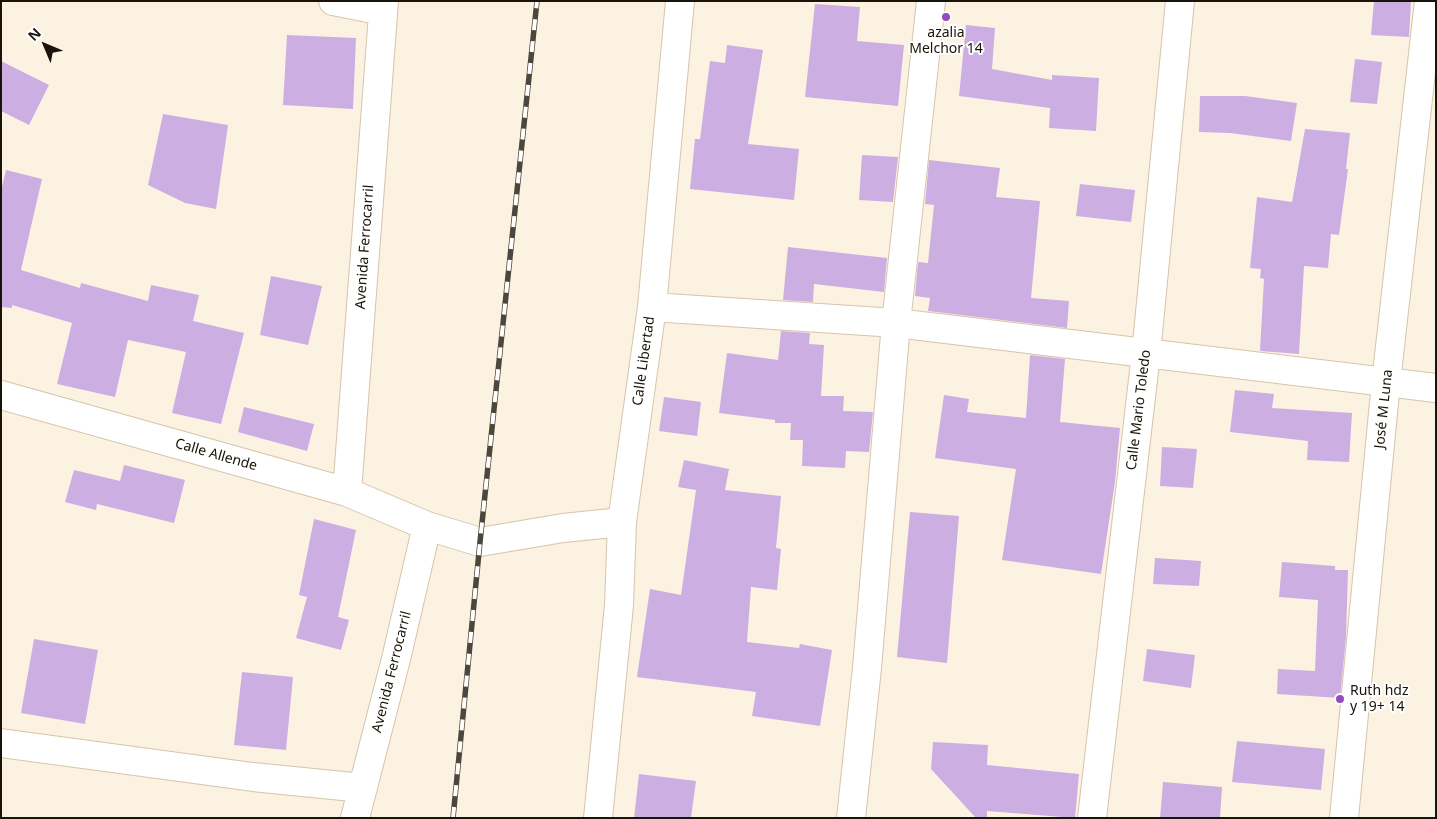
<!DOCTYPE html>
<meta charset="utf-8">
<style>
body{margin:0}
#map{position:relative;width:1437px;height:819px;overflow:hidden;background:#fcf2e2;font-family:"Noto Sans",sans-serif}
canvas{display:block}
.frame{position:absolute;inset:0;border:2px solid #191309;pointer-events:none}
.north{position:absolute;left:20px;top:20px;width:50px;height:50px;-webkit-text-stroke:4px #fff;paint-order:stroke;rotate:315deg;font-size:14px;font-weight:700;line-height:20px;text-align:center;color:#191309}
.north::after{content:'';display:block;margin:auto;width:18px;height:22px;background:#191309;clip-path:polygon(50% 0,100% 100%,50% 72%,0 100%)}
</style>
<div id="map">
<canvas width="1437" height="819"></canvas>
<div class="frame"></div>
<div class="north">N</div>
</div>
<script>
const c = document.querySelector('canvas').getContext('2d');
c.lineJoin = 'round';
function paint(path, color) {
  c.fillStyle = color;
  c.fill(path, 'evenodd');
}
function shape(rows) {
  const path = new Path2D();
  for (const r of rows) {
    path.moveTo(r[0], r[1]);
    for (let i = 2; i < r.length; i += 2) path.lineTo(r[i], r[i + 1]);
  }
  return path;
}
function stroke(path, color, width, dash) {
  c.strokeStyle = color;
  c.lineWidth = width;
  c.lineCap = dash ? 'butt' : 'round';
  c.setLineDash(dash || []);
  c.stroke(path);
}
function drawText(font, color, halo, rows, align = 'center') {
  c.font = font + ' "Noto Sans",sans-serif';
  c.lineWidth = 4;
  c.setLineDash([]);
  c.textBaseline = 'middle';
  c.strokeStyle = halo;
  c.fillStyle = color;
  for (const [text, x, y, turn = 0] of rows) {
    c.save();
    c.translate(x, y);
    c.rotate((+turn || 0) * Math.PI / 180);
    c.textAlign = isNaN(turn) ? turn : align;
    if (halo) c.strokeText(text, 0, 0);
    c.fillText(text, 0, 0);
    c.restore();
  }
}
const building = shape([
 [1374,1,1411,1,1409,37,1371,35],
 [815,4,860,7,857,41,904,45,898,106,805,97],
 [966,25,995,28,992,69,1052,80,1052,75,1099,78,1096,131,1049,128,1050,108,959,96],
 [287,35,356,38,353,109,283,105],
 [727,45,763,50,748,144,799,149,794,200,690,189,695,139,700,139,710,61,725,63],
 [1355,59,1382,62,1377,104,1350,102],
 [1,61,49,85,29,125,1,111],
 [1200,96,1245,96,1297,103,1291,141,1230,133,1199,132],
 [163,114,228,125,216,209,185,203,148,185],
 [1305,129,1350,133,1346,169,1348,169,1339,235,1331,234,1328,268,1304,266,1299,354,1260,351,1264,279,1260,278,1261,269,1250,268,1257,197,1292,202],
 [862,155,898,157,893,202,859,200],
 [929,160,1000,168,996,197,1040,201,1031,298,1069,301,1067,328,928,311,930,298,915,296,918,262,928,263,934,205,925,204],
 [6,170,42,179,21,270,80,288,81,283,148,301,151,285,199,295,193,321,244,333,221,424,172,413,186,352,128,340,115,397,57,384,72,323,12,305,12,308,1,307,1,191],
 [1080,184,1135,190,1131,222,1076,216],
 [788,247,887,258,884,292,814,284,813,302,783,300],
 [271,276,322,286,308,345,260,335],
 [781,331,810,333,809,344,824,345,821,396,844,396,843,411,873,412,869,452,846,451,845,468,802,466,803,440,790,440,791,423,775,423,775,420,719,413,727,353,778,360],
 [1030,355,1065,359,1060,422,1120,428,1115,482,1101,574,1002,560,1016,469,935,458,944,395,969,399,967,412,1026,418],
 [1235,390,1274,394,1272,408,1352,413,1349,462,1307,460,1308,441,1230,432],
 [664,397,701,402,697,436,659,431],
 [244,407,314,424,307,451,238,432],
 [1162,447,1197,449,1193,488,1160,486],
 [684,460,729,469,725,490,781,496,776,548,781,549,777,590,751,587,747,642,799,648,800,644,832,650,820,726,752,716,756,692,637,677,650,589,681,595,696,490,678,487],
 [124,465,185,480,174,523,97,504,96,510,65,502,74,470,120,481],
 [910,512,959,516,947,663,897,657],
 [314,519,356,530,338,617,349,620,341,650,296,638,307,597,299,595],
 [1155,558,1201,561,1199,586,1153,584],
 [1282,562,1335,566,1335,570,1348,570,1346,637,1340,698,1277,694,1278,669,1315,671,1318,600,1279,597],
 [34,639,98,650,85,724,21,713],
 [1147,649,1195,655,1191,688,1143,681],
 [242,672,293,677,286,750,234,745],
 [1237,741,1325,749,1321,790,1232,782],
 [933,742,988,745,987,765,1079,774,1075,818,987,811,987,818,976,818,931,769],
 [639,774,696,781,691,818,634,818],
 [1163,782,1222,787,1220,818,1160,818]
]);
const minor = shape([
 [333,1,383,11],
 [652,307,896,323,1436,388],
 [1,395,347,492,427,526,480,542,563,528,622,522,652,307,680,1],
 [347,492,384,1],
 [1,743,253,777,363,788],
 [355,818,396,659,427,526],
 [598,818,619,605,622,522],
 [851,818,867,668,896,323,931,1],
 [1092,818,1146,354,1180,1],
 [1344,818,1386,382,1429,1]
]);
const rail = shape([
 [453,818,480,542,537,1]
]);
const markers = [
 [946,17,5,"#944bbd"],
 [1340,699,5,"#944bbd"]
];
const poiNames = [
 ["azalia",946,33],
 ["Melchor 14",946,49],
 ["Ruth hdz",1350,691,"left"],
 ["y 19+ 14",1350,707,"left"]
];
const streetNames = [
 ["Avenida Ferrocarril",365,247,-86],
 ["Calle Libertad",644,361,-82],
 ["José M Luna",1384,409,-84],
 ["Calle Mario Toledo",1139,410,-83],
 ["Calle Allende",216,455,16],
 ["Avenida Ferrocarril",392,672,-76]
];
paint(building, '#cdaee3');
stroke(minor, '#d5c5aa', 30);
stroke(minor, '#fff', 28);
stroke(rail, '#4d463a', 5.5);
stroke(rail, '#fff', 4, [11]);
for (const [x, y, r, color] of markers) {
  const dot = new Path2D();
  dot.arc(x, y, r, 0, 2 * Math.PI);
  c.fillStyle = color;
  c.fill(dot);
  stroke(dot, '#fff', 2);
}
drawText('14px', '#191309', '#fff', poiNames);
drawText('14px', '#191309', '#fff', streetNames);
</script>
